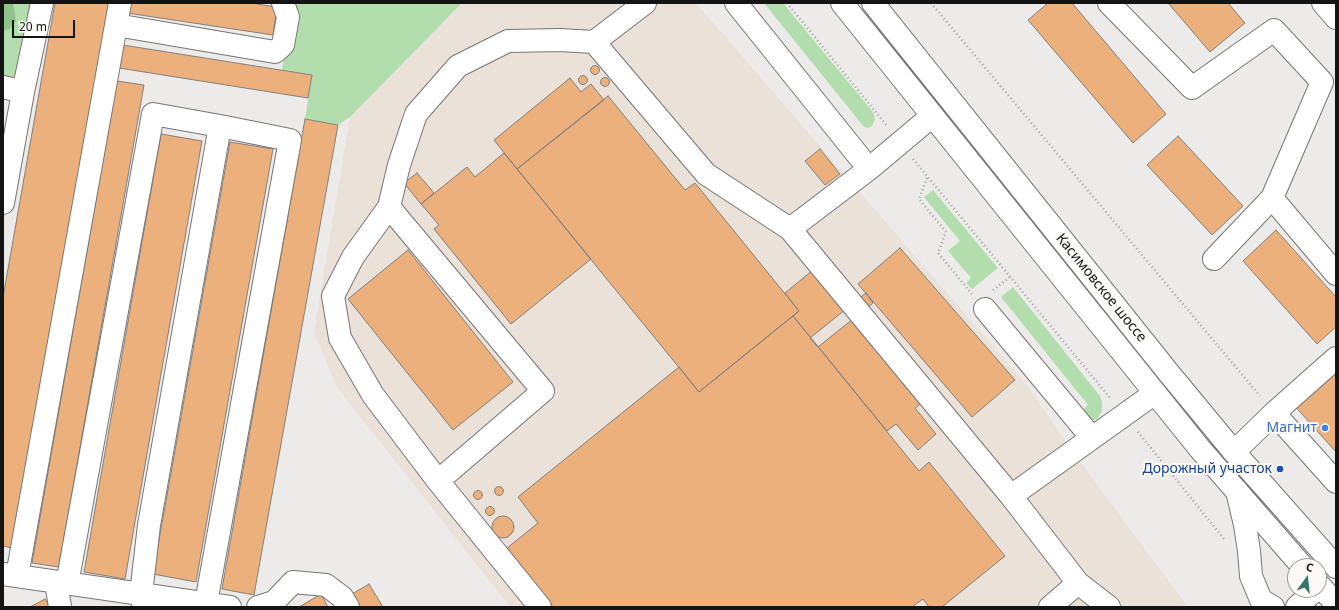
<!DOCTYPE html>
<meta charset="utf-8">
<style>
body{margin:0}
#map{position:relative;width:1339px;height:610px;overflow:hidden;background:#edebe9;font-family:"Noto Sans",sans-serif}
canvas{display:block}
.frame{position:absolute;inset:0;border:4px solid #151414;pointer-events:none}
.north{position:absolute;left:1287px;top:558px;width:40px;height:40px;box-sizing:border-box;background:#fbf8f6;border:1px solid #9f9d9c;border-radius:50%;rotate:15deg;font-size:11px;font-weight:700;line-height:16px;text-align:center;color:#151414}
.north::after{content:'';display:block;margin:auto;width:14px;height:18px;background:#347767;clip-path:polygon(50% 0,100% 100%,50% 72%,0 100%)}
.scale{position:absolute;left:12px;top:20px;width:63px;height:18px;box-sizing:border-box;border:2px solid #151414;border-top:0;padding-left:5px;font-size:12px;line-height:14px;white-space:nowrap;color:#151414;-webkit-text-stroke:3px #fbf8f6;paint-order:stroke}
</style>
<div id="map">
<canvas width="1339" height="610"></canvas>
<div class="frame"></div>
<div class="north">С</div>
<div class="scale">20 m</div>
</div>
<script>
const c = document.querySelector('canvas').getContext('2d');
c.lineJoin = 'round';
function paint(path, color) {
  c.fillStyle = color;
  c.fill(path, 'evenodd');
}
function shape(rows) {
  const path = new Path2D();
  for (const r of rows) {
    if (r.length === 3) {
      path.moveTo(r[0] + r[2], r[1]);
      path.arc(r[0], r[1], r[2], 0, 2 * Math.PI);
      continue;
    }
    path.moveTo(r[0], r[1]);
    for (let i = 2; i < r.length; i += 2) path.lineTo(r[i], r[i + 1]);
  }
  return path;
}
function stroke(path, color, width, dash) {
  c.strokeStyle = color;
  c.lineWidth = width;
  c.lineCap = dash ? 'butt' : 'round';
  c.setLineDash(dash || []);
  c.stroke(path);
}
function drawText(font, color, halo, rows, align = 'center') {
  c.font = font + ' "Noto Sans",sans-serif';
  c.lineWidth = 4;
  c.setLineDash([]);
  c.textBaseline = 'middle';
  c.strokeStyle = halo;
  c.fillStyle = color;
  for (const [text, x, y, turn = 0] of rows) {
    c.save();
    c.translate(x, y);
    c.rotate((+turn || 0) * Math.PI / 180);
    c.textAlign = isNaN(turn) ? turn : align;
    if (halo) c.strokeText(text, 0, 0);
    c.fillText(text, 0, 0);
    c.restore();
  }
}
const built = shape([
 [462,3,696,3,1026,384,1073,452,1188,607,510,607,336,386,314,332,350,117]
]);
const green = shape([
 [13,3,34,3,16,76,10,82,3,83,3,31,5,30],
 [285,3,462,3,350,117,338,125,305,119,312,75,282,71,290,11],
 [764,3,783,3,873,112,875,119,872,126,868,128,864,127],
 [933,190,998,268,972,289,966,283,971,278,948,251,960,241,924,197],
 [1013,287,1100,396,1102,402,1102,411,1097,419,1089,422,1079,413,1088,405,1001,297]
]);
const forest = shape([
 [3,3,13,3,16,21,10,29,3,31]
]);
const building = shape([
 [55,3,109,3,12,548,3,546,3,297,55,3],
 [128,3,257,3,257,4,277,7,273,35,127,13,128,3],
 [1048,3,1072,3,1166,114,1133,143,1028,20,1048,3],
 [1168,3,1228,3,1245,23,1210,52,1168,3],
 [123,45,312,75,308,98,119,68,123,45],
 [595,70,4.5],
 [583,80,4.5],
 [605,82,4.5],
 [570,78,581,92,591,84,604,100,517,169,494,140,570,78],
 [117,81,144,85,59,567,32,563,117,81],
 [608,96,685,190,695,183,799,311,699,392,517,169,608,96],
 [305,119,338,125,254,595,222,589,305,119],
 [161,134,202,141,125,579,84,572,161,134],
 [1178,136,1243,206,1212,235,1147,165,1178,136],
 [230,142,273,149,196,582,153,574,230,142],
 [820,149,840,174,825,185,805,161,820,149],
 [504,153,591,259,511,324,434,229,439,225,421,204,467,167,475,177,504,153],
 [417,173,434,193,421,204,404,183,417,173],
 [1276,230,1336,297,1336,327,1317,344,1243,261,1276,230],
 [900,248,1015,380,972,417,858,284,900,248],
 [408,250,513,382,453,430,348,299,408,250],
 [813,270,920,404,915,408,936,434,918,450,896,424,887,431,793,316,799,311,785,293,813,270],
 [866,293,873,303,818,347,810,338,866,293],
 [793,316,919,471,929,462,1005,556,942,607,929,607,923,599,912,607,553,607,506,549,538,523,518,497,679,367,699,392,793,316],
 [1336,365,1336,452,1293,404,1336,365],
 [499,491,4.5],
 [478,495,4.5],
 [490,511,4.5],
 [503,527,11],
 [369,584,383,607,360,607,352,594,369,584],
 [321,594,328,607,299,607,321,594],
 [45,599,50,607,30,607,45,599]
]);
const path = shape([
 [787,3,888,127],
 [931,3,1260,396],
 [913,159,1111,399],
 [927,178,919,199,946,232,938,253,972,294],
 [993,290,1010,277],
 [1138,432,1224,539]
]);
const minor = shape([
 [645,3,594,42,706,174,790,229,1011,496,1155,393],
 [736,3,869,169,932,116],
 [1109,3,1192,88,1274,30,1322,82,1272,198,1336,274],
 [1323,3,1336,18],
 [116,25,275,52,283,45,288,17,283,3],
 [3,87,23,92],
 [3,203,23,92,42,3],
 [389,207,353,257,333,296,340,338,373,395,438,481],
 [790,229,869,169],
 [1214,259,1272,198],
 [985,309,1092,438],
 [1274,413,1336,358],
 [1234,452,1274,413,1336,482],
 [1237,491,1245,525,1249,551,1251,576,1261,600,1273,607],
 [1011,496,1078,583,1050,607],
 [3,574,230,607],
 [17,576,120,3],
 [56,582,60,607],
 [1078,583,1109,607],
 [67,584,153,114,220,126,149,525,141,594,144,607],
 [206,603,290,140,220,126],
 [258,607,274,602,293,582,326,585,342,597,348,607],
 [540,607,438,481,543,391,389,207,399,165,416,114,458,66,508,41,560,40,594,42],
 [1297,607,1315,590]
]);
const major = shape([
 [842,3,1200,449,1302,566],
 [873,3,1168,372,1234,452,1336,567],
 [1319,585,1336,604]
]);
const markers = [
 [1325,428,4,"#3f7fe0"],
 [1280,469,4,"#1a4fb4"]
];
const streetNames = [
 ["Касимовское шоссе",1101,288,51]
];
const shopNames = [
 ["Магнит",1317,428]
];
const transitNames = [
 ["Дорожный участок",1272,469]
];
paint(built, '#eae1d9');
paint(green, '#b2dead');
paint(forest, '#8fc389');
paint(building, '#ebb07b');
stroke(building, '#82807e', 1);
stroke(minor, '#787573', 24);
stroke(major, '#787573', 24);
stroke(path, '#a1a09e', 2.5, [1, 3]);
stroke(minor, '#fff', 22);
stroke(major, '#fff', 22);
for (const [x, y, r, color] of markers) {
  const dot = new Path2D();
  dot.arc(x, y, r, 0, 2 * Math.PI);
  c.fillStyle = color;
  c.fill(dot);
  stroke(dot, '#fbf8f6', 1.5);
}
drawText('14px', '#151414', '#fbf8f6', streetNames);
drawText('14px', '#366cbe', '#fbf8f6', shopNames, 'right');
drawText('14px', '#164399', '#fbf8f6', transitNames, 'right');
</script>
